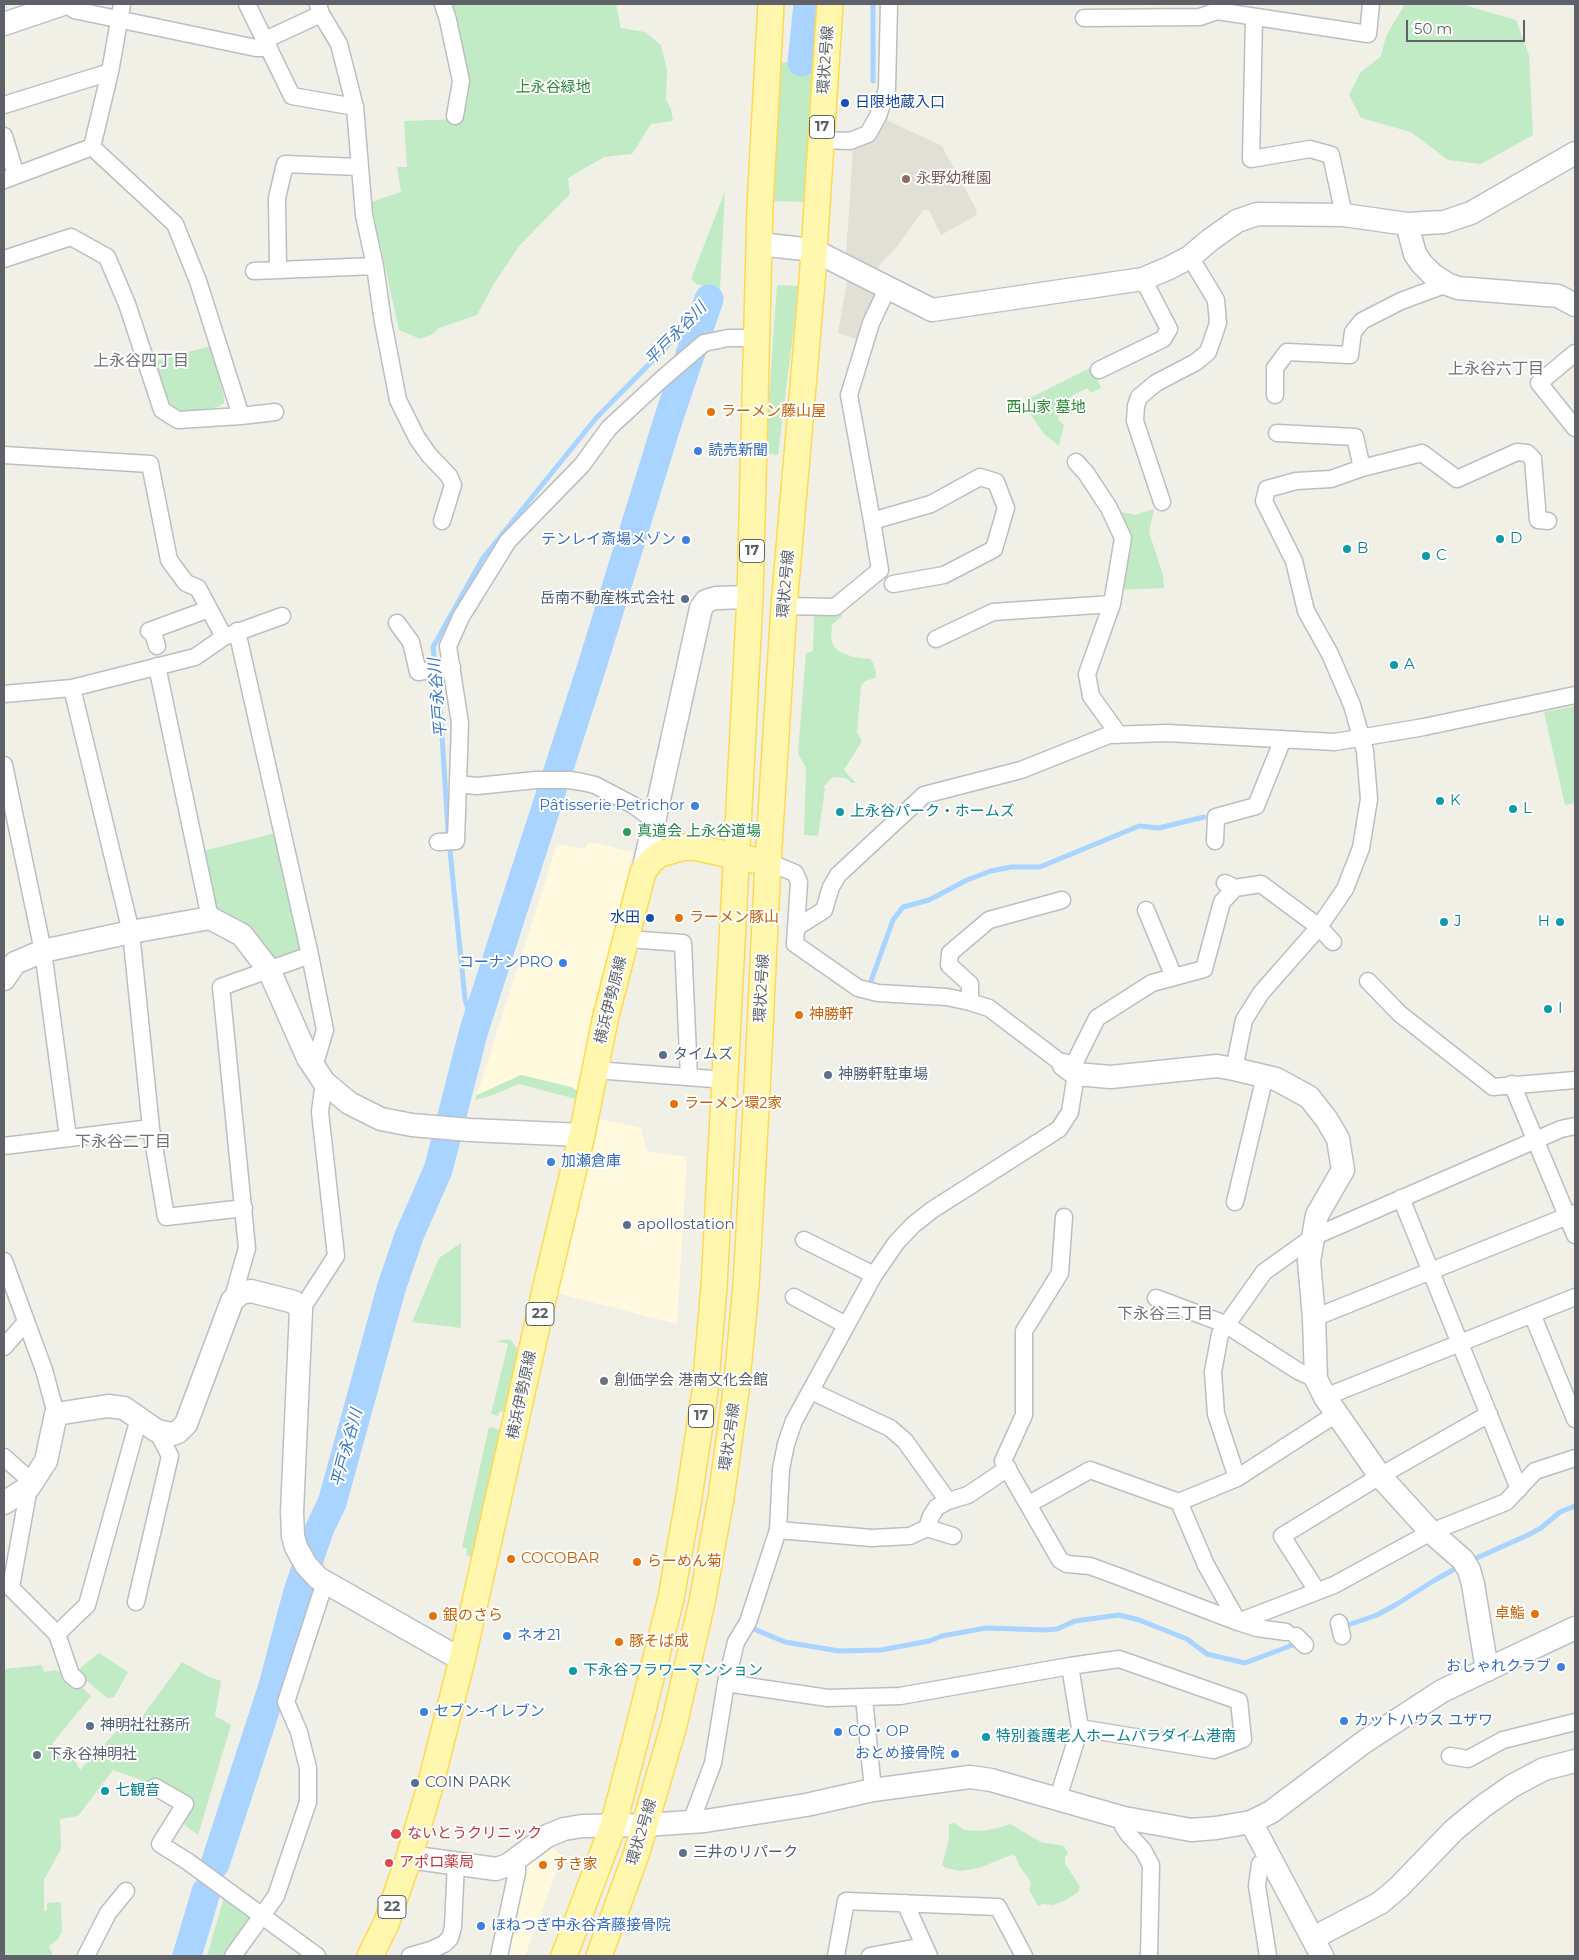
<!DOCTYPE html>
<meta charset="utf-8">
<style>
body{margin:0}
#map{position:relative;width:1579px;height:1960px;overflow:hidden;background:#f1f0e6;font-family:Montserrat,sans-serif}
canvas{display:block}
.frame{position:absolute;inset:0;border:5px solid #5e6268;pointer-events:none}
.scale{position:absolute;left:1406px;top:20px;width:119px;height:22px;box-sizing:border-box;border:2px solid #5e6268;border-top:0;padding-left:6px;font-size:15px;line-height:18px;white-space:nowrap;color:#5e6268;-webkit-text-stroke:4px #fff;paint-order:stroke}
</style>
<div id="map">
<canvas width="1579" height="1960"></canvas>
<div class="frame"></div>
<div class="scale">50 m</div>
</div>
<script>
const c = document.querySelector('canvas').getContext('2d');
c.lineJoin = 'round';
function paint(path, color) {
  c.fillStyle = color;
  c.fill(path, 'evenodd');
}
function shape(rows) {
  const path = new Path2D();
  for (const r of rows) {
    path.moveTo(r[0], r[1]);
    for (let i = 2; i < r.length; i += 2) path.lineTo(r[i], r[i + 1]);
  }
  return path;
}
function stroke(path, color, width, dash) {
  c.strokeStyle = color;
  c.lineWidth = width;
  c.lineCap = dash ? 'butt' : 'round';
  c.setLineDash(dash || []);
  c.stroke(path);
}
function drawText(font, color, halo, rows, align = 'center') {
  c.font = font + ' Montserrat,"Noto Sans JP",sans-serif';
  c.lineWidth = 4;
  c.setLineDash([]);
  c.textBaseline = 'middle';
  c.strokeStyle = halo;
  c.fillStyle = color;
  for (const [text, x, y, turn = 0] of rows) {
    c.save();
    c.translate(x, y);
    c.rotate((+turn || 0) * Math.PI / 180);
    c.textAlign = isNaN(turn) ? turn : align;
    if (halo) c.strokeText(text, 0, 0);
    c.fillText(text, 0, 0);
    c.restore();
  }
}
const commercial = shape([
 [587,843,595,843,633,852,578,1091,571,1087,521,1075,477,1095,557,844,585,849],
 [596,1118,641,1128,647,1151,687,1157,677,1324,556,1293],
 [551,1846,562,1856,525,1956,502,1956,523,1865]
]);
const education = shape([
 [882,118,942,146,977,211,975,216,941,235,929,210,923,210,897,247,882,262,876,272,846,256,853,149,867,142],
 [848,275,881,292,860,340,838,333]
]);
const green = shape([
 [447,4,616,4,621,28,645,32,661,45,667,70,666,100,671,109,673,121,651,124,632,154,604,157,568,178,570,194,519,246,492,287,477,315,439,328,431,335,420,339,399,330,371,202,401,192,397,167,407,167,404,121,459,119,468,95,457,36],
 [1405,4,1461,4,1516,20,1529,55,1533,135,1481,164,1448,160,1411,132,1361,118,1349,95,1360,73,1381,56,1386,36],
 [779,62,813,64,805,202,772,201],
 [725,191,720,288,718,290,696,284,691,279],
 [777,285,799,286,778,455,765,453],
 [211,346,224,397,224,403,218,407,194,411,180,412,168,408,151,362],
 [1092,367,1101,388,1091,393,1087,388,1072,396,1063,409,1058,419,1064,425,1059,446,1044,434,1022,402],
 [1154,509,1149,532,1163,575,1164,588,1119,590,1117,514,1122,512,1135,515],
 [819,611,840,614,842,616,832,625,831,637,833,645,838,651,853,657,870,659,873,663,876,673,875,678,865,681,861,686,857,732,862,741,844,770,856,783,852,783,846,778,833,777,823,787,825,789,818,836,804,835,806,768,798,753,806,653,813,651,814,616],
 [1575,706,1575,803,1565,805,1544,712],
 [276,833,302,951,271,962,214,913,202,851],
 [521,1075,571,1087,578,1091,576,1099,519,1084,490,1096,475,1100,477,1095],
 [461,1243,461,1328,412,1322,439,1258],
 [510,1339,519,1351,507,1410,499,1412,498,1416,491,1414,508,1344,496,1341],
 [489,1427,503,1430,474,1557,466,1555,467,1549,462,1547],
 [99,1653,128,1672,114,1697,107,1698,79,1674,78,1670],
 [182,1662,209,1677,221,1681,215,1716,231,1725,198,1835,178,1820,188,1804,158,1786,113,1770,78,1816,60,1819,61,1849,44,1880,44,1911,47,1910,47,1903,60,1902,61,1904,62,1932,58,1939,49,1946,53,1956,4,1956,4,1669,42,1665,44,1672,56,1670,72,1678,91,1696,52,1744,69,1750,80,1770,131,1716,139,1721],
 [954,1823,965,1830,980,1831,998,1828,1010,1824,1041,1842,1064,1846,1068,1853,1065,1858,1065,1864,1080,1886,1078,1892,1066,1900,1053,1905,1043,1904,1038,1906,1029,1890,1031,1882,1020,1867,1015,1856,1011,1855,979,1868,960,1871,946,1868,942,1865,949,1839,949,1824],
 [224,1897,250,1915,251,1918,227,1956,207,1956]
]);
const stream = shape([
 [873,4,873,81],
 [871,981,893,920,903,907,929,900,967,880,991,871,1011,867,1040,867,1139,826,1159,828,1204,817],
 [474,1030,465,999,448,831,441,719,433,647,483,558,597,417,677,336,709,299],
 [1470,1561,1528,1535,1541,1528,1560,1512,1575,1506],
 [1348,1625,1377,1615,1397,1604,1435,1580,1460,1566],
 [754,1629,785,1642,839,1651,881,1650,929,1641,942,1636,986,1628,1046,1630,1057,1629,1075,1621,1119,1615,1139,1620,1187,1639,1207,1654,1245,1663,1298,1643]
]);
const river = shape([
 [802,62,808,4],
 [215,1864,273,1686,297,1595,319,1530,332,1503,391,1289,409,1236,438,1170,474,1030,592,666,669,417,709,299],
 [187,1956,206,1892]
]);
const street = shape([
 [69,4,74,10,256,48,269,48],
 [247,4,292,96,355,107],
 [318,4,321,14,339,44,355,107,364,215,375,266,383,322,398,400,417,438,429,455,449,476,453,485,442,521],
 [443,4,448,20,461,81,455,116],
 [1217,4,1217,11,1368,34,1371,4],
 [1084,18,1200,17,1217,11],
 [1254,18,1251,159,1310,149,1331,155,1344,215],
 [265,40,321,14],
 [4,105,110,72],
 [4,136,16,175],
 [821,140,850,141,868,134,878,116,887,89,889,4],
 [92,147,110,72,122,4],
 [4,180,92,147,175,224,198,281,241,416,178,420,162,410,127,304,107,257,71,237,4,259],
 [278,269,277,198,285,164,359,167],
 [254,271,375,266],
 [888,287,871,323,849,395,872,521,931,504,980,477,996,482,1006,508,994,549,944,575,893,584],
 [1575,353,1539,383,1575,428],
 [1099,370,1163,339,1169,329,1143,279],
 [1275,395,1275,368,1287,352,1350,355,1353,332,1362,321,1401,301,1447,284],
 [241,416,275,412],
 [1277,433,1355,437,1362,468],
 [4,455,150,464,169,560,186,583,198,588,224,637],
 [1076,462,1086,473,1109,508,1123,538,1112,604,1087,674,1091,696,1119,735],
 [1162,502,1135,421,1136,406,1139,397,1156,383,1196,362,1208,352,1218,323,1216,300,1190,257],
 [784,606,835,607,880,570,872,521],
 [397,623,411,642,418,672,452,667],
 [152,630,157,646],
 [149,631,209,609],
 [237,631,310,955,325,1030,314,1067],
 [936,639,993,612,1112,604],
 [157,666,210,918],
 [72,688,131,932,151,1128,166,1217,244,1208],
 [4,694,72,688,195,657,224,637,282,616],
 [4,765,43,951,68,1137],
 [458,784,477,786,536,780,569,780,582,782,595,785,633,805,654,820],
 [1215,841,1216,817,1256,806,1283,739],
 [438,842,456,841,460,723,448,646,461,617,508,541,582,465,609,428,663,378,704,343,728,338,757,338],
 [768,862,795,873,799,882,795,944,858,988,878,993,947,997,970,1002,989,1008,1064,1065],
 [1225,883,1235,888,1261,884,1319,927,1333,942],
 [1146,910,1174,977],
 [797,927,824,910,831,887,838,875,924,795,1021,770,1109,735,1167,733,1335,742,1424,727,1575,695],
 [627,939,683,943,689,1077],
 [1368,981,1400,1014,1493,1087,1575,1080],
 [970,1002,970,984,949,965,950,953,989,920,1062,900],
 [1234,1069,1244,1020,1261,993,1319,927,1345,889,1361,848,1369,799,1365,751,1352,705,1330,654,1306,611,1294,561,1264,501,1267,489,1296,481,1331,479,1362,468,1422,453,1457,479,1517,452,1527,453,1533,459,1538,520,1548,521],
 [595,1070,726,1080],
 [1071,1070,1097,1018,1152,983,1204,969,1222,902,1235,888],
 [1512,1084,1575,1235],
 [4,1146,151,1128],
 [1401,1198,1519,1489],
 [1235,1202,1265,1076],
 [1064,1217,1060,1273,1024,1331,1024,1415,1003,1461,1060,1560,1067,1564,1090,1566,1120,1577,1238,1622,1206,1565,1179,1502],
 [804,1240,874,1275],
 [4,1261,44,1370,56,1414],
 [794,1297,846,1325],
 [1156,1298,1225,1324,1298,1371,1316,1379],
 [232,1301,247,1248,221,987,310,955],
 [301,1310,336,1256,320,1112,324,1082],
 [1532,1314,1575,1419],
 [1314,1318,1575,1213],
 [4,1347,26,1322],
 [811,1391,890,1428,905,1441,948,1501],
 [1325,1397,1575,1297],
 [4,1457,32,1482],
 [1237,1478,1216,1414,1213,1372,1220,1334,1264,1272,1313,1237,1561,1129,1575,1126],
 [1029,1504,1090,1470,1179,1502,1237,1478,1336,1414],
 [927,1528,931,1516,937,1507,948,1501,968,1495,1008,1468],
 [778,1530,872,1538,910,1536,927,1528,953,1536],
 [4,1581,57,1634,71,1675,77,1680],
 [11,1587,29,1487],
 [1317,1591,1282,1536,1380,1476,1489,1414],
 [136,1602,170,1456,157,1431],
 [1238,1622,1334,1585,1431,1532,1506,1502,1535,1471,1575,1458],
 [1238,1622,1257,1628,1286,1632],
 [1339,1623,1342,1636],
 [57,1634,87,1605,139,1418],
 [1296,1636,1305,1645],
 [726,1683,828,1698,900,1696,1070,1666,1119,1659,1239,1701,1243,1739,1214,1750,1080,1728],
 [864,1698,873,1790],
 [1450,1756,1468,1759,1503,1740,1575,1722],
 [155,1787,185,1804,160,1844,187,1861,317,1956],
 [1058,1798,1080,1728,1070,1666],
 [1124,1818,1123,1826,1129,1835,1143,1850,1151,1865,1149,1956],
 [691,1822,713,1763,726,1683,736,1642,748,1622,778,1530,781,1469,786,1444,794,1421,874,1275,896,1243,913,1225,932,1210,1059,1129,1070,1112,1076,1074],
 [905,1903,929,1956],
 [86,1956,108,1913,126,1891],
 [233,1956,276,1896,308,1802,308,1768,299,1732,286,1702,325,1582],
 [410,1956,431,1950,444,1944,450,1938,453,1927,456,1863],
 [499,1956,517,1872,517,1857],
 [836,1956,846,1901,998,1907,1024,1956],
 [870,1956,924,1946],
 [1268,1956,1257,1886,1260,1864,1269,1859]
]);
const secondary = shape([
 [4,24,63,4],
 [1407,224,1415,254,1422,264,1433,275,1447,284,1458,288,1558,296,1575,305],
 [759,244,813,250,932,310,1143,279,1169,268,1190,257,1210,240,1237,221,1257,214,1344,215,1407,224,1444,222,1471,213,1575,153],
 [643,872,701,608,706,601,716,598,750,597],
 [4,979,15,963,43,951,131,932,210,918,242,935,269,970,308,1058,324,1082,349,1103,381,1119,412,1125,470,1130,582,1135],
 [1064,1065,1076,1074,1111,1077,1217,1066,1234,1069,1276,1079,1309,1097,1327,1120,1338,1139,1343,1170,1317,1215,1309,1261,1314,1318,1316,1379,1325,1397,1380,1476,1431,1532,1463,1560,1469,1570,1473,1584,1487,1670],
 [4,1503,29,1487,46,1461,56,1414,108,1406,124,1408,157,1431,173,1434,178,1432,186,1424,232,1301,241,1293,251,1291,294,1302,301,1310,292,1512,293,1536,296,1547,306,1565,318,1578,462,1660],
 [1251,1822,1322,1956],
 [409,1857,496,1869,508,1865,547,1836,564,1829,582,1826,645,1825,705,1821,806,1805,873,1790,970,1777,991,1780,1124,1818,1164,1825,1191,1830,1216,1828,1251,1822,1271,1812,1364,1742,1442,1691,1575,1628],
 [1313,1938,1380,1903,1399,1887,1454,1830,1482,1807,1512,1786,1544,1769,1575,1761]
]);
const primary = shape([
 [370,1956,386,1924,409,1857,429,1790,462,1660,546,1286,582,1135,605,1020,643,872,651,861,660,854,685,847,699,848,753,860],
 [564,1956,613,1826,636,1738,671,1598,689,1497,705,1391,714,1287,750,597,760,206,771,4],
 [599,1956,636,1855,674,1725,702,1602,721,1498,736,1391,746,1286,757,1090,768,862,784,606,812,282,830,4]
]);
const markers = [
 [845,103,5,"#1a4fb4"],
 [906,179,5,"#8d6e63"],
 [711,412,5,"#e8710a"],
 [698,451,5,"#3f7fe0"],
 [1500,539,5,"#0f9aa8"],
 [686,540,5,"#3f7fe0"],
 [1347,549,5,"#0f9aa8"],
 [1426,556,5,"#0f9aa8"],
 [685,599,5,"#5c6f8a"],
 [1394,665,5,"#0f9aa8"],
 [1440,801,5,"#0f9aa8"],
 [695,806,5,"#3f7fe0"],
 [1513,809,5,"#0f9aa8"],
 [840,812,5,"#0f9aa8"],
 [627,832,5,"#2e9e5b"],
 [650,918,5,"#1a4fb4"],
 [679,918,5,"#e8710a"],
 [1444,922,5,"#0f9aa8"],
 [1560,922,5,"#0f9aa8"],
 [563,963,5,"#3f7fe0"],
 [1548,1009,5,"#0f9aa8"],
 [799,1015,5,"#e8710a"],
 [663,1055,5,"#5c6f8a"],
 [828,1075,5,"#5c6f8a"],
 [674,1104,5,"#e8710a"],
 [551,1162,5,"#3f7fe0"],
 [627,1225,5,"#5c6f8a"],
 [604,1381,5,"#6b7280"],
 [511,1559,5,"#e8710a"],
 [637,1562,5,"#e8710a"],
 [1535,1614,5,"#e8710a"],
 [433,1616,5,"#e8710a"],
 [507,1636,5,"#3f7fe0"],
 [619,1642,5,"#e8710a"],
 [1561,1667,5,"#3f7fe0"],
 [573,1671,5,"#0f9aa8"],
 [424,1712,5,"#3f7fe0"],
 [1344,1721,5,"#3f7fe0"],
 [90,1726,5,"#5c6f8a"],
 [838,1732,5,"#3f7fe0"],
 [986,1737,5,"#0f9aa8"],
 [955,1754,5,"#3f7fe0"],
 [37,1755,5,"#6b7280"],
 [415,1783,5,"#5c6f8a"],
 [105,1791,5,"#0f9aa8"],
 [396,1834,6,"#e0444e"],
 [683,1853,5,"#5c6f8a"],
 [389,1863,5,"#e0444e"],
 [543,1865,5,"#e8710a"],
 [481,1926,5,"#3f7fe0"]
];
const shields = [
 [822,127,25],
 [752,551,25],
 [540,1314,28],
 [701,1416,25],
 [392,1907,28]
];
const shieldNames = [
 ["17",822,127],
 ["17",752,551],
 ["22",540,1314],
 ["17",701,1416],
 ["22",392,1907]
];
const streetNames = [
 ["環状2号線",826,60,-86],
 ["環状2号線",786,584,-85],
 ["環状2号線",762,988,-87],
 ["横浜伊勢原線",611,1000,-76],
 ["横浜伊勢原線",522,1395,-78],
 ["環状2号線",730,1437,-82],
 ["環状2号線",642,1832,-73]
];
const parkNames = [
 ["上永谷緑地",553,88],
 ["西山家 墓地",1046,408]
];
const transitNames = [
 ["日限地蔵入口",855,103],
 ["水田",640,918,"right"]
];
const educationNames = [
 ["永野幼稚園",916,179]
];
const foodNames = [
 ["ラーメン藤山屋",721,412],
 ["ラーメン豚山",689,918],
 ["神勝軒",809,1015],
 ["ラーメン環2家",684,1104],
 ["COCOBAR",521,1559],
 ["らーめん菊",647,1562],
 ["卓鮨",1525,1614,"right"],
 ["銀のさら",443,1616],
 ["豚そば成",629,1642],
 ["すき家",553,1865]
];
const shopNames = [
 ["読売新聞",708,451],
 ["テンレイ斎場メゾン",676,540,"right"],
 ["Pâtisserie Petrichor",685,806,"right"],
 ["コーナンPRO",553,963,"right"],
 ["加瀬倉庫",561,1162],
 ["ネオ21",517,1636],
 ["おしゃれクラブ",1551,1667,"right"],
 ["セブン-イレブン",434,1712],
 ["カットハウス ユザワ",1354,1721],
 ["CO・OP",848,1732],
 ["おとめ接骨院",945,1754,"right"],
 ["ほねつぎ中永谷斉藤接骨院",491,1926]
];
const cultureNames = [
 ["D",1510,539],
 ["B",1357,549],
 ["C",1436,556],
 ["A",1404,665],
 ["K",1450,801],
 ["L",1523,809],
 ["上永谷パーク・ホームズ",850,812],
 ["J",1454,922],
 ["H",1550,922,"right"],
 ["I",1558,1009],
 ["下永谷フラワーマンション",583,1671],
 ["特別養護老人ホームパラダイム港南",996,1737],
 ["七観音",115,1791]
];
const serviceNames = [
 ["岳南不動産株式会社",675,599,"right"],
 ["タイムズ",673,1055],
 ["神勝軒駐車場",838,1075],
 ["apollostation",637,1225],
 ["神明社社務所",100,1726],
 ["COIN PARK",425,1783],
 ["三井のリパーク",693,1853]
];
const leisureNames = [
 ["真道会 上永谷道場",637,832]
];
const worshipNames = [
 ["創価学会 港南文化会館",614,1381],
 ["下永谷神明社",47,1755]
];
const healthNames = [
 ["ないとうクリニック",407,1834],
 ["アポロ薬局",399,1863]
];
const waterNames = [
 ["平戸永谷川",676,334,-46],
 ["平戸永谷川",438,698,-95],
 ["平戸永谷川",347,1448,-75]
];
const neighbourhoodNames = [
 ["上永谷四丁目",141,361],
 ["上永谷六丁目",1496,369],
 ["下永谷二丁目",123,1142],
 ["下永谷三丁目",1165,1314]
];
paint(commercial, '#fff9de');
paint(education, '#e2dfd5');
paint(green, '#c1ebc4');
stroke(stream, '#a9d4ff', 5);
stroke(river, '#a9d4ff', 29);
stroke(street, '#bbbec3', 19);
stroke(secondary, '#bcbfc5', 25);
stroke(primary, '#ffd952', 28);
stroke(street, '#fff', 16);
stroke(secondary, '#fff', 22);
stroke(primary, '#fff7ae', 25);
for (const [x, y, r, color] of markers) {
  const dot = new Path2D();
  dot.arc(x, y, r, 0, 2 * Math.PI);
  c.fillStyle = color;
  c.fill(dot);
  stroke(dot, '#fff', 2);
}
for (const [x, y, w] of shields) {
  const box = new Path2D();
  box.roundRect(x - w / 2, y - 11.5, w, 23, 4);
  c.fillStyle = '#fff';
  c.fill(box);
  stroke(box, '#5e6268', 1);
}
drawText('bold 14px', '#5e6268', null, shieldNames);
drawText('15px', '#5e6268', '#fff', streetNames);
drawText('15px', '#2d8737', '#fff', parkNames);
drawText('15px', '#164399', '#fff', transitNames, 'left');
drawText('15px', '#785e54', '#fff', educationNames, 'left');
drawText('15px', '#c56008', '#fff', foodNames, 'left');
drawText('15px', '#366cbe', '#fff', shopNames, 'left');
drawText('15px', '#0d838f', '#fff', cultureNames, 'left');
drawText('15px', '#4e5e75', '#fff', serviceNames, 'left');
drawText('15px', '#27864d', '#fff', leisureNames, 'left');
drawText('15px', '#5b616d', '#fff', worshipNames, 'left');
drawText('15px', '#be3a42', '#fff', healthNames, 'left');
drawText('italic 16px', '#3c77c6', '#fff', waterNames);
drawText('16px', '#6f747a', '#fff', neighbourhoodNames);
</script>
